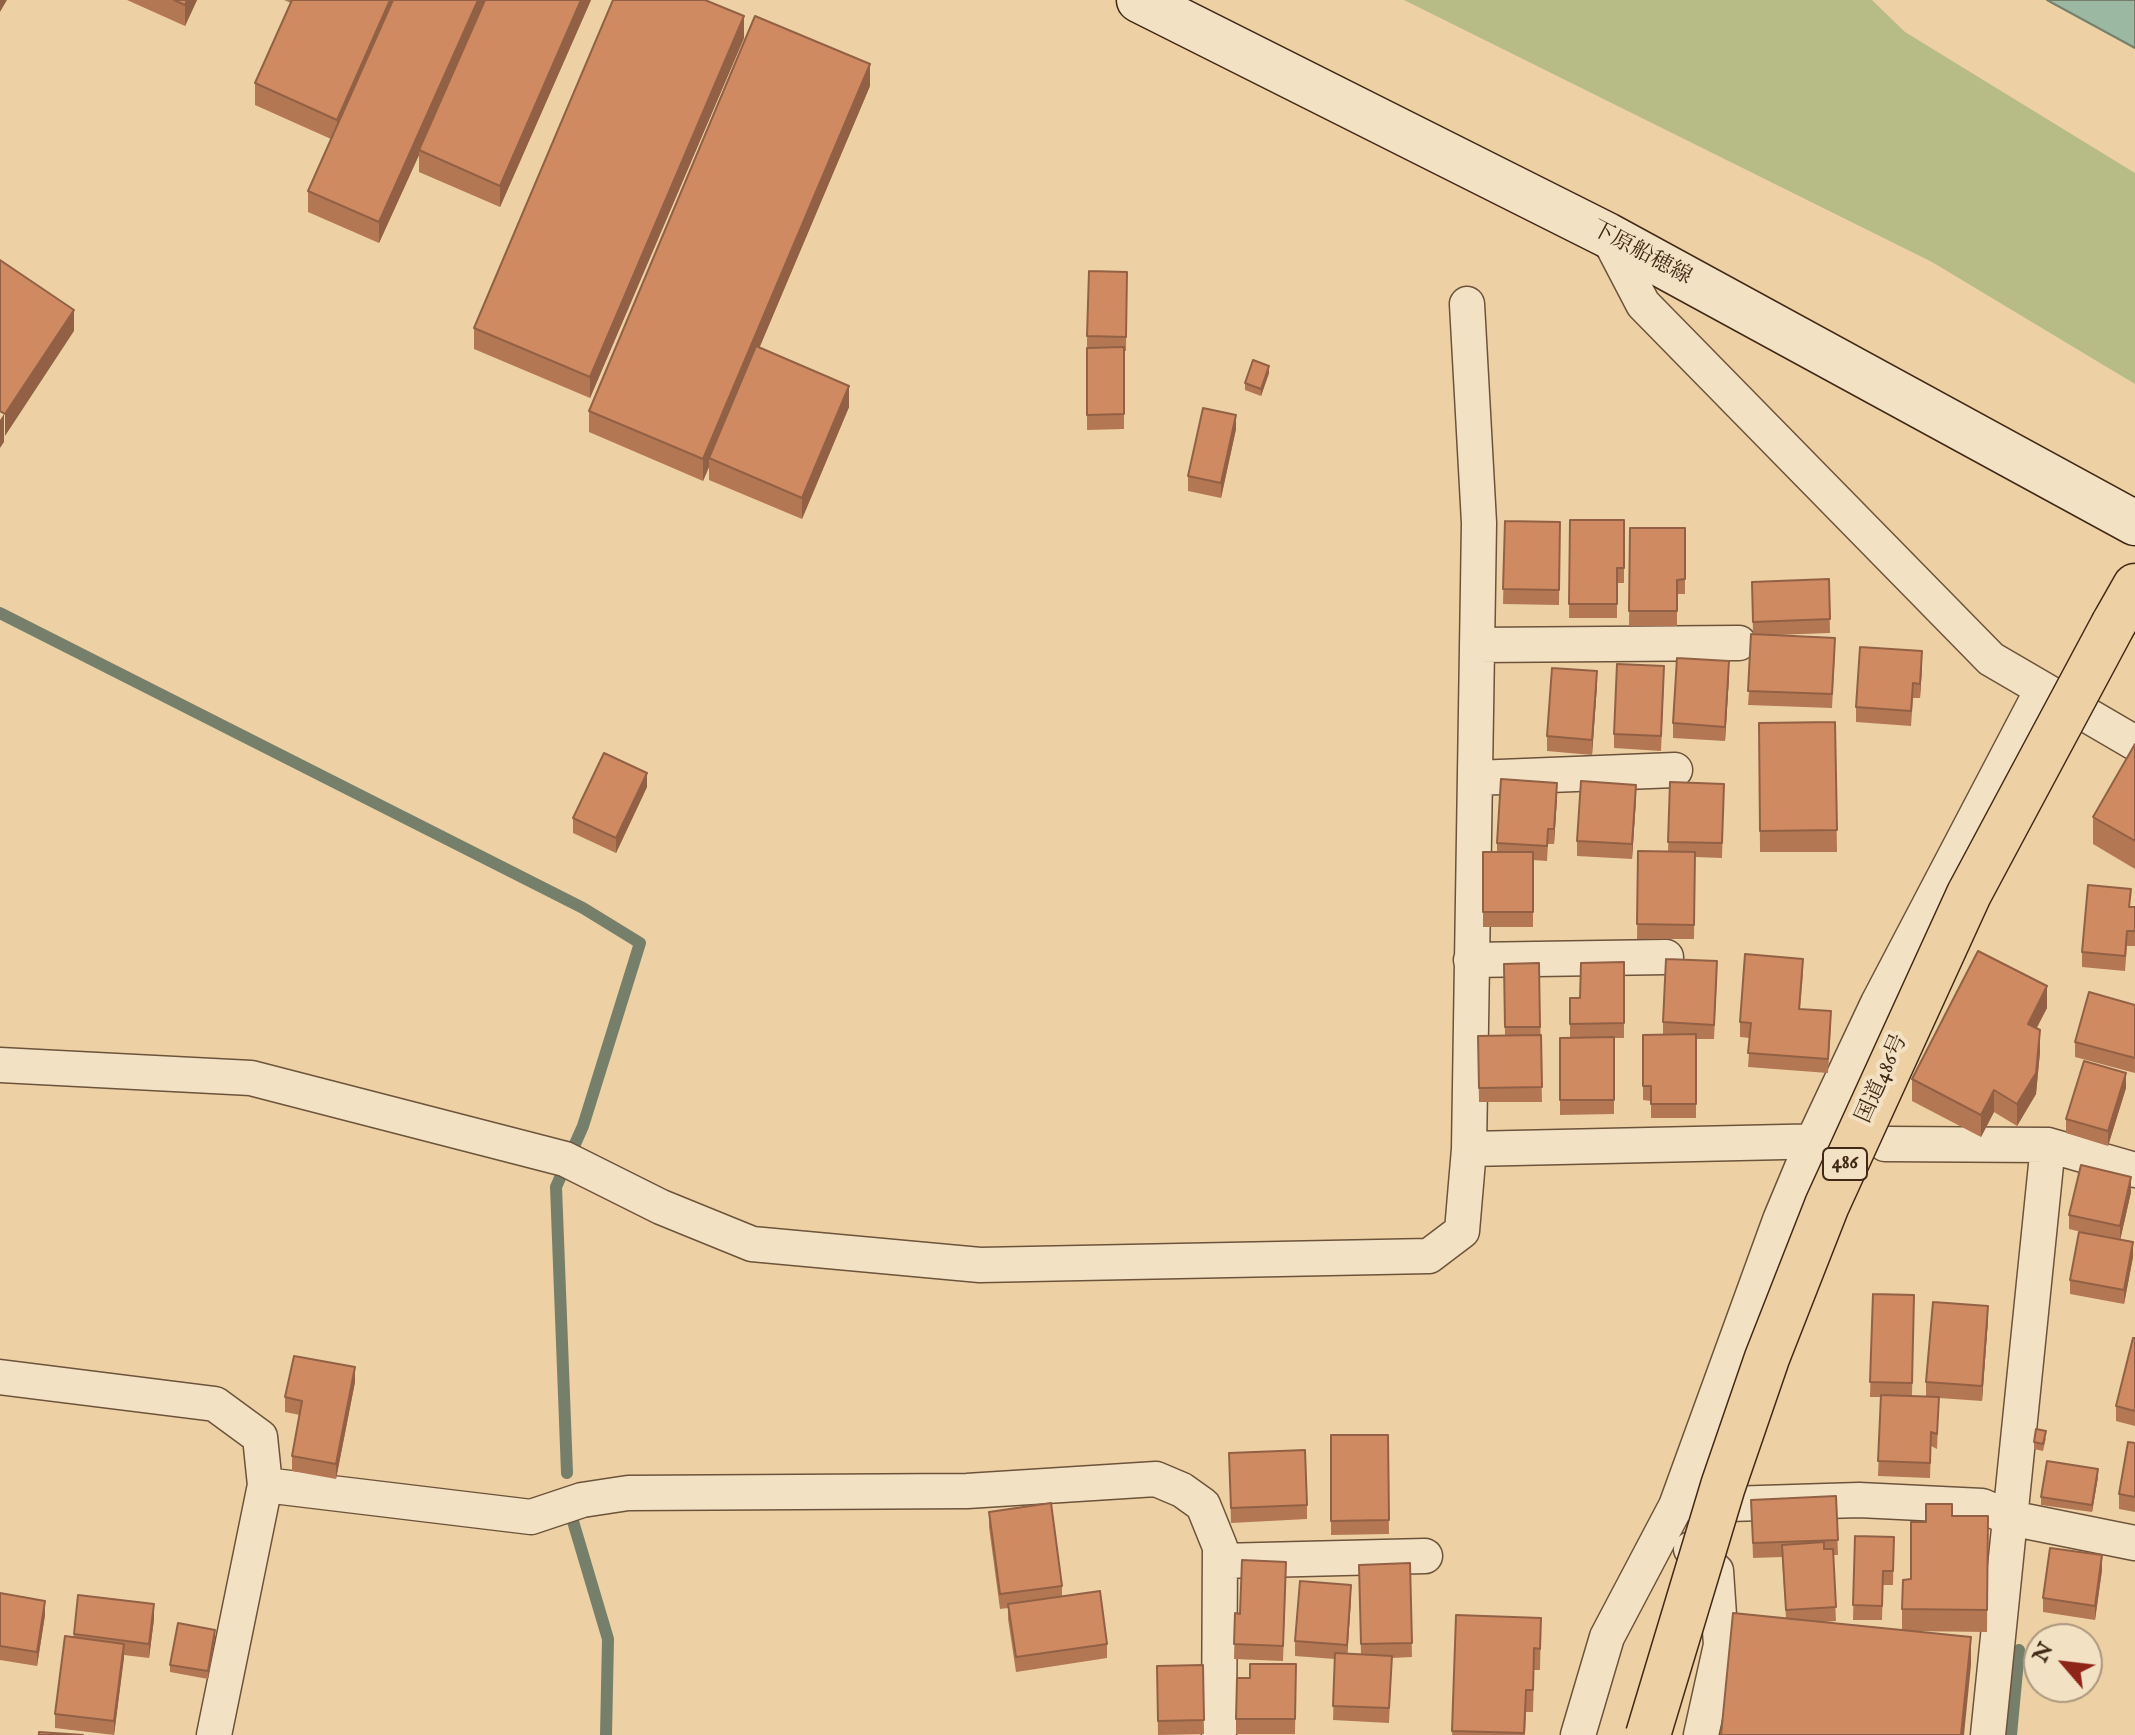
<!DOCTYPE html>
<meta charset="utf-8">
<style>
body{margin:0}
#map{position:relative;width:2135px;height:1735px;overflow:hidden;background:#edd1a5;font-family:"IM FELL English",serif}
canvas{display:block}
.north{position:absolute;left:2023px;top:1623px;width:80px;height:80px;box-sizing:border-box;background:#f3e1c4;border:2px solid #ac977e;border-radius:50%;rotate:298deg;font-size:22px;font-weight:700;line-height:32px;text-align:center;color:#412916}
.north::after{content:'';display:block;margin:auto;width:28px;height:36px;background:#8f2418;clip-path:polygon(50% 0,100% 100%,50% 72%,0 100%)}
</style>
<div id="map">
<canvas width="2135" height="1735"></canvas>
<div class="north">N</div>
</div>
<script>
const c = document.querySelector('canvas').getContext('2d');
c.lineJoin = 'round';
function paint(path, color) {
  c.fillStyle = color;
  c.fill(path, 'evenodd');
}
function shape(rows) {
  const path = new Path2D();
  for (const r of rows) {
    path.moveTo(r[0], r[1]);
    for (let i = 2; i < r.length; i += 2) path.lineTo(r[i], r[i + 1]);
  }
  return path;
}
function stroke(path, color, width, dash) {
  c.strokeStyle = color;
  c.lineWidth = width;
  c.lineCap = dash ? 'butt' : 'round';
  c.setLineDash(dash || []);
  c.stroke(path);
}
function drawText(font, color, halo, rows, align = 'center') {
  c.font = font + ' "IM FELL English","Noto Serif JP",serif';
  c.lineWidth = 8;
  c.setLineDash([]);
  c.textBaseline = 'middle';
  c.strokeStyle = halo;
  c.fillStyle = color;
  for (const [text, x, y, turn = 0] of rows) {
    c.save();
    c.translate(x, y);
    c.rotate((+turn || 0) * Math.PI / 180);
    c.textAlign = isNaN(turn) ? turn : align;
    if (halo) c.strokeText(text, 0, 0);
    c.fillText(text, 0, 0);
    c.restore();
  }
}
const green = shape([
 [1404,0,1872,0,1905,32,2135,173,2135,384,1932,262]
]);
const water = shape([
 [2047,0,2135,0,2135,48,2047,0]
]);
const stream = shape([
 [0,613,583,908,640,943,583,1126,556,1187,567,1473],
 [572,1518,608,1639,606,1735],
 [2011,1735,2019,1650]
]);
const street = shape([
 [1607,235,1643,304,1991,659,2135,743],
 [1477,645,1739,643],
 [1475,778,1675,770],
 [1471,960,1666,957],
 [0,1065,251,1078,565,1159,661,1207,752,1244,980,1265,1429,1256,1462,1231,1469,1149,1479,523,1467,304],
 [1885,1144,2048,1145,2135,1170],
 [1469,1149,1829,1141],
 [0,1377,215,1404,260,1437,265,1485,214,1735],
 [265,1485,531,1517,582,1500,628,1493,967,1491,1156,1479,1182,1490,1203,1505,1220,1547,1219,1735],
 [1696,1505,1859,1500,1982,1506,2010,1518,2135,1543],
 [1691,1549,1716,1571,1721,1645,1701,1735],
 [1220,1561,1425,1556],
 [1578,1735,1607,1637,1676,1506,1780,1220,1813,1141,1878,1003,2042,690],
 [1988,1735,2048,1145]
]);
const secondary = shape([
 [1139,0,1607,235,2135,523]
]);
const highway = shape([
 [2114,623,2135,586]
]);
const highwayBridge = shape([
 [1648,1735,1723,1486,1767,1358,1827,1205,1969,894,2114,623]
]);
const wall = shape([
 [127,0,197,0,185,26],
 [284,0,591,0,500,207,419,172,419,155,379,243,308,212,308,191,331,139,255,105,255,83,291,3],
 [744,38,590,398,474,349,474,328],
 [870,86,759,348,849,407,802,519,709,480,709,467,703,481,589,432,589,411],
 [1127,272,1126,351,1124,351,1124,429,1087,430,1087,336],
 [1269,373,1261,396,1245,390,1245,383],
 [1236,429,1221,498,1188,491,1188,476],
 [1570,520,1624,520,1624,583,1617,583,1617,618,1569,618],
 [1505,521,1560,522,1559,605,1503,604],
 [1630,528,1685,528,1685,594,1677,594,1677,626,1629,626],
 [1829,579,1830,633,1775,635,1835,652,1832,708,1748,705,1753,635,1752,582],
 [1922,666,1920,698,1913,698,1911,726,1856,722,1856,707],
 [1729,676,1725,741,1673,738,1673,723],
 [1664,680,1661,751,1614,748,1614,734],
 [1597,685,1592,755,1547,751,1547,736],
 [1835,722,1837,852,1760,852,1759,723],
 [2135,744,2135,869,2093,844,2093,817],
 [1670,782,1724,784,1722,858,1695,857,1694,939,1637,939,1638,851,1668,852],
 [647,787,616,853,573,833,573,818],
 [1557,797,1554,844,1548,844,1547,861,1533,860,1533,927,1483,927,1483,852,1497,852,1497,843],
 [1636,799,1632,859,1577,856,1577,841],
 [2130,907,2135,907,2135,946,2127,946,2125,971,2082,967,2082,952],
 [1624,962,1624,1038,1614,1038,1614,1114,1560,1115,1560,1038,1570,1038,1570,998,1580,998],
 [1539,963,1542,1102,1479,1102,1478,1036,1505,1036,1504,964],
 [1803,973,1800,1009,1831,1025,1828,1073,1748,1067,1750,1038,1740,1037,1740,1022],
 [1717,976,1714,1039,1696,1039,1696,1118,1651,1118,1651,1101,1643,1100,1643,1035,1663,1035,1663,1022],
 [2135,1005,2135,1073,2075,1057,2075,1042],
 [2047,1008,2036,1028,2040,1052,2036,1094,2017,1126,1994,1112,1981,1137,1912,1101,1912,1079],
 [2126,1088,2108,1146,2066,1133,2066,1119],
 [2131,1192,2120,1240,2133,1257,2124,1304,2070,1294,2070,1280,2094,1235,2069,1229,2069,1215],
 [1873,1294,1914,1295,1912,1396,1926,1397,1926,1382,1988,1320,1982,1401,1939,1398,1937,1449,1931,1446,1930,1478,1878,1476,1881,1397,1870,1397],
 [2135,1338,2135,1426,2116,1421,2116,1406],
 [355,1382,336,1479,292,1471,292,1456,300,1415,285,1412,285,1397],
 [1331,1435,1388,1435,1389,1534,1331,1535],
 [2046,1438,2043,1451,2034,1449,2034,1442],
 [2135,1443,2135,1512,2119,1509,2119,1494],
 [1229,1453,1307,1505,1307,1519,1231,1523],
 [2098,1477,2092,1512,2041,1505,2041,1497],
 [1836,1496,1838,1555,1833,1555,1836,1621,1823,1622,1902,1630,1902,1609,1926,1522,1952,1516,1988,1516,1987,1632,1908,1631,1971,1665,1786,1618,1782,1557,1753,1558,1751,1500],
 [989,1512,1062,1586,1062,1597,1107,1644,1107,1658,1016,1672,1008,1619,1008,1608,1000,1609,989,1527],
 [1855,1536,1894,1537,1893,1585,1883,1585,1882,1620,1853,1620],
 [1410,1563,1412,1657,1392,1658,1389,1723,1333,1720,1335,1659,1295,1656,1295,1641,1351,1599,1347,1654,1361,1655,1359,1565],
 [2102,1570,2095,1620,2043,1612,2043,1598],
 [1286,1577,1283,1661,1234,1659,1235,1613,1240,1614],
 [0,1593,45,1615,37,1666,0,1660],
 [1456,1615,1541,1618,1540,1670,1534,1670,1533,1712,1526,1712,1525,1735,1452,1735],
 [154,1619,149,1658,124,1655,114,1735,55,1728,55,1714,74,1634],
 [215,1637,208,1679,170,1672,170,1665],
 [1296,1664,1295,1734,1236,1734,1237,1678,1250,1678],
 [1203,1665,1204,1734,1158,1735,1157,1666]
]);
const shadedWall = shape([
 [0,0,7,0,0,12],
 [187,0,197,0,185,26,185,5],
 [390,0,400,0,337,141,337,120],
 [478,0,488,0,419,150,419,155,379,243,379,222],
 [581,0,591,0,500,207,500,186],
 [744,16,744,38,590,398,590,377],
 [870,64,870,86,712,460,709,458,709,467,703,481,703,459],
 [74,310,74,331,5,436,5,414],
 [1269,366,1269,373,1261,396,1261,389],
 [849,386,849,407,802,519,802,498],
 [4,414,4,442,0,448,0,420],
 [1236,415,1236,429,1221,498,1221,483],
 [1922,651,1922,666,1920,698,1920,684],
 [1729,661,1729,676,1725,741,1725,727],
 [1597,671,1597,685,1592,755,1592,740],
 [647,773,647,787,616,853,616,838],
 [1557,783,1557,797,1554,844,1554,829],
 [1636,785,1636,799,1632,859,1632,844],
 [2047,986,2047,1008,2028,1045,2028,1024],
 [2040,1030,2040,1052,2036,1094,2017,1126,2017,1104],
 [2126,1073,2126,1088,2108,1146,2108,1131],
 [1994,1090,1994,1112,1981,1137,1981,1115],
 [2131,1177,2131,1192,2120,1241,2120,1226],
 [2133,1242,2133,1257,2124,1304,2124,1290],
 [1988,1306,1988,1320,1982,1401,1982,1386],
 [355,1367,355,1382,336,1479,336,1464],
 [2098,1469,2098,1477,2092,1512,2092,1505],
 [2102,1555,2102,1570,2095,1620,2095,1606],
 [1351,1585,1351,1599,1347,1660,1347,1645],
 [45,1601,45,1615,37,1666,37,1652],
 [154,1604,154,1619,149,1658,149,1644],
 [215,1630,215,1637,208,1679,208,1671],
 [1971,1637,1971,1665,1964,1735,1961,1735],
 [124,1644,124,1658,114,1735,114,1721]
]);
const building = shape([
 [174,0,187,0,185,5,174,0],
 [292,0,390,0,337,120,255,83,292,0],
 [393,0,478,0,379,222,308,191,393,0],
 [485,0,581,0,500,186,419,150,485,0],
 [613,0,705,0,744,16,590,377,474,328,613,0],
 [755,16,870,64,703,459,589,411,755,16],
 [0,260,74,310,5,414,0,411,0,260],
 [1089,271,1127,272,1126,337,1087,336,1089,271],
 [756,346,849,386,802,498,709,458,756,346],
 [1124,347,1124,414,1087,415,1087,348,1124,347],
 [1253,360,1269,366,1261,389,1245,383,1253,360],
 [1203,408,1236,415,1221,483,1188,476,1203,408],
 [1570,520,1624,520,1624,568,1617,568,1617,604,1569,604,1570,520],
 [1505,521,1560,522,1559,590,1503,589,1505,521],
 [1630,528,1685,528,1685,579,1677,580,1677,611,1629,611,1630,528],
 [1829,579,1830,619,1753,622,1752,582,1829,579],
 [1751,634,1835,638,1832,694,1748,691,1751,634],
 [1860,647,1922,651,1920,684,1913,683,1911,711,1856,707,1860,647],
 [1677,658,1729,661,1725,727,1673,723,1677,658],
 [1617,664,1664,666,1661,736,1614,734,1617,664],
 [1552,668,1597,671,1592,740,1547,736,1552,668],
 [1835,722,1837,830,1760,831,1759,723,1835,722],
 [2135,744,2135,841,2093,817,2135,744],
 [604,753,647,773,616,838,573,818,604,753],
 [1501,779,1557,783,1554,829,1548,829,1547,846,1497,843,1501,779],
 [1581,781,1636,785,1632,844,1577,841,1581,781],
 [1670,782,1724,784,1722,843,1668,842,1670,782],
 [1638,851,1695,852,1694,925,1637,924,1638,851],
 [1483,852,1533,852,1533,912,1483,912,1483,852],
 [2088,885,2131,889,2129,907,2135,907,2135,931,2127,931,2125,956,2082,952,2088,885],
 [1978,951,2047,986,2028,1024,2040,1030,2036,1073,2017,1104,1994,1090,1981,1115,1912,1079,1978,951],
 [1745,954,1803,959,1799,1009,1831,1011,1828,1059,1748,1053,1751,1023,1740,1022,1745,954],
 [1666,959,1717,961,1714,1025,1663,1022,1666,959],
 [1624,962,1624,1023,1570,1024,1570,998,1580,998,1581,963,1624,962],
 [1539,963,1540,1027,1505,1027,1504,964,1539,963],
 [2089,992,2135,1005,2135,1058,2075,1042,2089,992],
 [1696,1034,1696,1104,1651,1104,1651,1086,1643,1086,1643,1035,1696,1034],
 [1541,1035,1542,1087,1479,1088,1478,1036,1541,1035],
 [1614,1037,1614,1100,1560,1100,1560,1038,1614,1037],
 [2084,1061,2126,1073,2108,1131,2066,1119,2084,1061],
 [2081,1165,2131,1177,2120,1226,2069,1215,2081,1165],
 [2079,1232,2133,1242,2124,1290,2070,1280,2079,1232],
 [1873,1294,1914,1295,1912,1383,1870,1382,1873,1294],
 [1933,1302,1988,1306,1982,1386,1926,1382,1933,1302],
 [2133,1338,2135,1338,2135,1411,2116,1406,2133,1338],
 [294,1356,355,1367,336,1464,292,1456,302,1401,285,1397,294,1356],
 [1881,1395,1939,1397,1937,1434,1931,1432,1930,1463,1878,1461,1881,1395],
 [2036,1429,2046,1431,2043,1444,2034,1442,2036,1429],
 [1331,1435,1388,1435,1389,1520,1331,1521,1331,1435],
 [2128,1442,2135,1443,2135,1497,2119,1494,2128,1442],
 [1305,1450,1307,1505,1231,1508,1229,1453,1305,1450],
 [2047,1461,2098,1469,2092,1505,2041,1497,2047,1461],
 [1836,1496,1838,1540,1753,1543,1751,1500,1836,1496],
 [1051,1503,1062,1586,1000,1594,989,1512,1051,1503],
 [1926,1504,1952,1504,1952,1516,1988,1516,1987,1610,1902,1609,1903,1580,1911,1579,1911,1522,1926,1522,1926,1504],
 [1855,1536,1894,1537,1893,1571,1883,1571,1882,1606,1853,1605,1855,1536],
 [1824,1542,1824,1549,1833,1549,1836,1607,1786,1610,1782,1545,1824,1542],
 [2050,1548,2102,1555,2095,1606,2043,1598,2050,1548],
 [1242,1560,1286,1562,1283,1646,1234,1644,1235,1613,1240,1614,1242,1560],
 [1410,1563,1412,1643,1361,1644,1359,1565,1410,1563],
 [1300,1581,1351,1585,1347,1645,1295,1641,1300,1581],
 [1100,1591,1107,1644,1016,1657,1008,1604,1100,1591],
 [0,1593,45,1601,37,1652,0,1646,0,1593],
 [78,1595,154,1604,149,1644,74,1634,78,1595],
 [1733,1613,1971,1637,1961,1735,1721,1735,1733,1613],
 [1456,1615,1541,1618,1540,1649,1534,1648,1533,1690,1526,1690,1524,1733,1452,1731,1456,1615],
 [178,1623,215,1630,208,1671,170,1665,178,1623],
 [65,1636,124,1644,114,1721,55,1714,65,1636],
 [1335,1653,1392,1656,1389,1708,1333,1706,1335,1653],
 [1250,1664,1296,1664,1295,1719,1236,1719,1237,1678,1250,1678,1250,1664],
 [1203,1665,1204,1720,1158,1721,1157,1666,1203,1665],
 [39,1732,83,1735,39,1735,39,1732]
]);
const shields = [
 [1845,1164,44]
];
const shieldNames = [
 ["486",1845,1164]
];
const streetNames = [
 ["下原船穂線",1641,254,28],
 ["国道486号",1883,1079,-66]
];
paint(green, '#b7bc87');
paint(water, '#9ab8a2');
stroke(water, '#767f6a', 2);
stroke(stream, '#767f6a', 12);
stroke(street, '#6c533a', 37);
stroke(secondary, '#412916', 47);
stroke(highway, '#412916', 47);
stroke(street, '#f3e1c4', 34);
stroke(secondary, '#f3e1c4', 44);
stroke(highway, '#edd1a5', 44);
stroke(highwayBridge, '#412916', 47, []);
stroke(highwayBridge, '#edd1a5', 44);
paint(wall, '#b37754');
paint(shadedWall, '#926145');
paint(building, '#d08a62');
stroke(building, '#926145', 2);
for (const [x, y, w] of shields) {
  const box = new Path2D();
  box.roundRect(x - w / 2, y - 16, w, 32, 6);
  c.fillStyle = '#f3e1c4';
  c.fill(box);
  stroke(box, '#412916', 2);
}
drawText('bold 20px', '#412916', null, shieldNames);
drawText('22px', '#412916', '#f3e1c4', streetNames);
</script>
